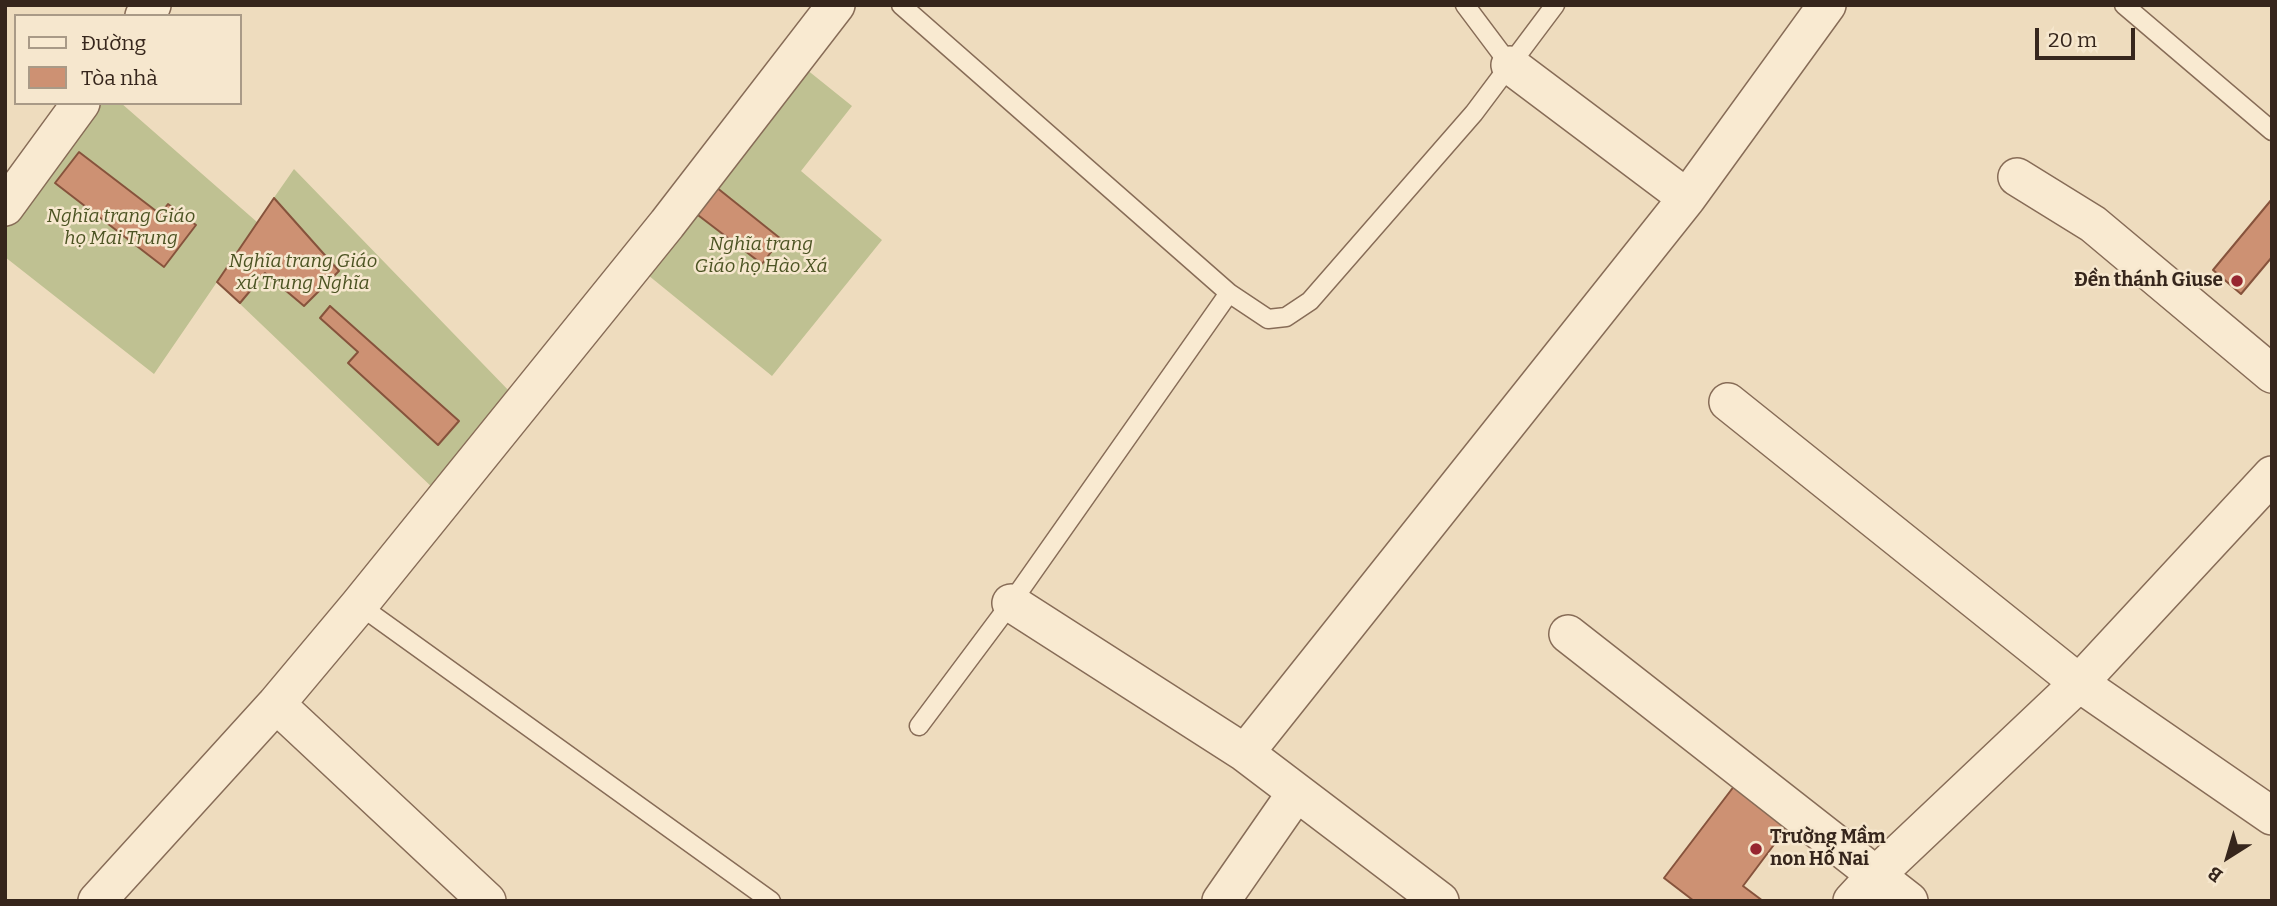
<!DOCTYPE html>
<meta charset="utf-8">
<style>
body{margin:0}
#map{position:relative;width:2277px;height:906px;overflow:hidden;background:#eedcbe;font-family:Bitter,serif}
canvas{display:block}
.frame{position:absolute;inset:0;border:7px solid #36261c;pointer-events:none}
.legend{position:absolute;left:14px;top:14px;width:228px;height:91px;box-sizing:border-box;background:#f6e7ce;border:2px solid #a99a87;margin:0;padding:9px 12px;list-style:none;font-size:21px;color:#36261c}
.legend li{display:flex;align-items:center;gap:14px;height:35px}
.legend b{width:35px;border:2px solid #a99a87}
.north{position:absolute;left:2193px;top:822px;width:70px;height:70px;-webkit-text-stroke:5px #f6e7ce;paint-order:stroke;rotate:217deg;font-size:19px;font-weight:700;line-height:28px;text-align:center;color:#36261c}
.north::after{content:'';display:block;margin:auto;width:24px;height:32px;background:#36261c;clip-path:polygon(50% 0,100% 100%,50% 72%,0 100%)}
.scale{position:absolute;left:2035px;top:28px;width:100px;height:32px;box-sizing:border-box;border:4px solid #36261c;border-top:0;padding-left:9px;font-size:21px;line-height:24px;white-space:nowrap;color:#36261c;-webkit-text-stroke:5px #f6e7ce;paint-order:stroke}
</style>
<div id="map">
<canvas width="2277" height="906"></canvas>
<div class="frame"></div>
<ul class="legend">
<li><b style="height:9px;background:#f9ead1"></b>Đường</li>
<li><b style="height:19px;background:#cd9173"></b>Tòa nhà</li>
</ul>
<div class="north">B</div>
<div class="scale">20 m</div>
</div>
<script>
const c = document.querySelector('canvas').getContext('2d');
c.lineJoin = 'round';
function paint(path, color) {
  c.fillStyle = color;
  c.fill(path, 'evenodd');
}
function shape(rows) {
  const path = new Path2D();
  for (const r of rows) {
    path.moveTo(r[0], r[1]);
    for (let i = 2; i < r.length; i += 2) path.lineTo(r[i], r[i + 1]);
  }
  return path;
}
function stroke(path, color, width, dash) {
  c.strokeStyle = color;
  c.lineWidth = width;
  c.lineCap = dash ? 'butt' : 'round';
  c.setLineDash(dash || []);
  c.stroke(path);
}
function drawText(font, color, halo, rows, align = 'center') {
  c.font = font + ' Bitter,serif';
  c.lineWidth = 5;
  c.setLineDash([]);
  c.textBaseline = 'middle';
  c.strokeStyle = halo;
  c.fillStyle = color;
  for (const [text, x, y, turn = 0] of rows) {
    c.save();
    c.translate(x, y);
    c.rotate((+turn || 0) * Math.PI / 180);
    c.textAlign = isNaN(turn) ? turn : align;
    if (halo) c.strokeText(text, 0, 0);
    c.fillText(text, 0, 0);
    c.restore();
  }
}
const cemetery = shape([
 [801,65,852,106,801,171,882,240,772,376,643,271],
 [91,103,121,103,257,222,294,169,513,395,436,491,217,282,154,374,5,257,5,220]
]);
const building = shape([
 [79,152,160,214,168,204,196,225,164,267,55,183,79,152],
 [711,183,781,239,762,264,690,209,711,183],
 [274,198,339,271,304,306,265,273,240,303,217,282,274,198],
 [2272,199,2272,257,2241,294,2213,270,2272,199],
 [330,306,459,421,438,445,348,363,358,352,320,318,330,306],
 [1738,781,1791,822,1743,886,1763,901,1694,901,1664,878,1738,781]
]);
const service = shape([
 [901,5,1229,293,1268,319,1286,317,1310,301,1474,113,1555,5],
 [1465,5,1510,65],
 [2124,5,2272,131],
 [359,605,771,901],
 [919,726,1011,603,1229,293]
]);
const minor = shape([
 [144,16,152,5],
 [1510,65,1687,198],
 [2017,177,2093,224,2272,374],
 [5,207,81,103],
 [1728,402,2079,683,2272,816],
 [1011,603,1245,753,1440,901],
 [1568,634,1909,901],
 [276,704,487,901],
 [1245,753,1687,198,1827,5],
 [97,901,276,704,359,605,667,224,836,5],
 [1221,901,1296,793],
 [1852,901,1876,875,2079,683,2272,475]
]);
const markers = [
 [2237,281,7,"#972630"],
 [1756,849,7,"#972630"]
];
const parkNames = [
 ["Nghĩa trang Giáo",121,217],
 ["họ Mai Trung",121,239],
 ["Nghĩa trang",761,245],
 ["Giáo họ Hào Xá",761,267],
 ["Nghĩa trang Giáo",303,262],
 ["xứ Trung Nghĩa",303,284]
];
const poiNames = [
 ["Đền thánh Giuse",2223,281],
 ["Trường Mầm",1770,838,"left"],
 ["non Hố Nai",1770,860,"left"]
];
paint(cemetery, '#bfc192');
paint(building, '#cd9173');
stroke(building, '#86533c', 2);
stroke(service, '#876c57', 21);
stroke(minor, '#876c57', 40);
stroke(service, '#f9ead1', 18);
stroke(minor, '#f9ead1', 37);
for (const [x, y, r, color] of markers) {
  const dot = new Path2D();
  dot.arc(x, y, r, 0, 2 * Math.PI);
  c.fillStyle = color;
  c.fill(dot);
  stroke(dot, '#f6e7ce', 2.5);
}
drawText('italic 19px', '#4b5322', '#f6e7ce', parkNames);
drawText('bold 19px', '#36261c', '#f6e7ce', poiNames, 'right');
</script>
